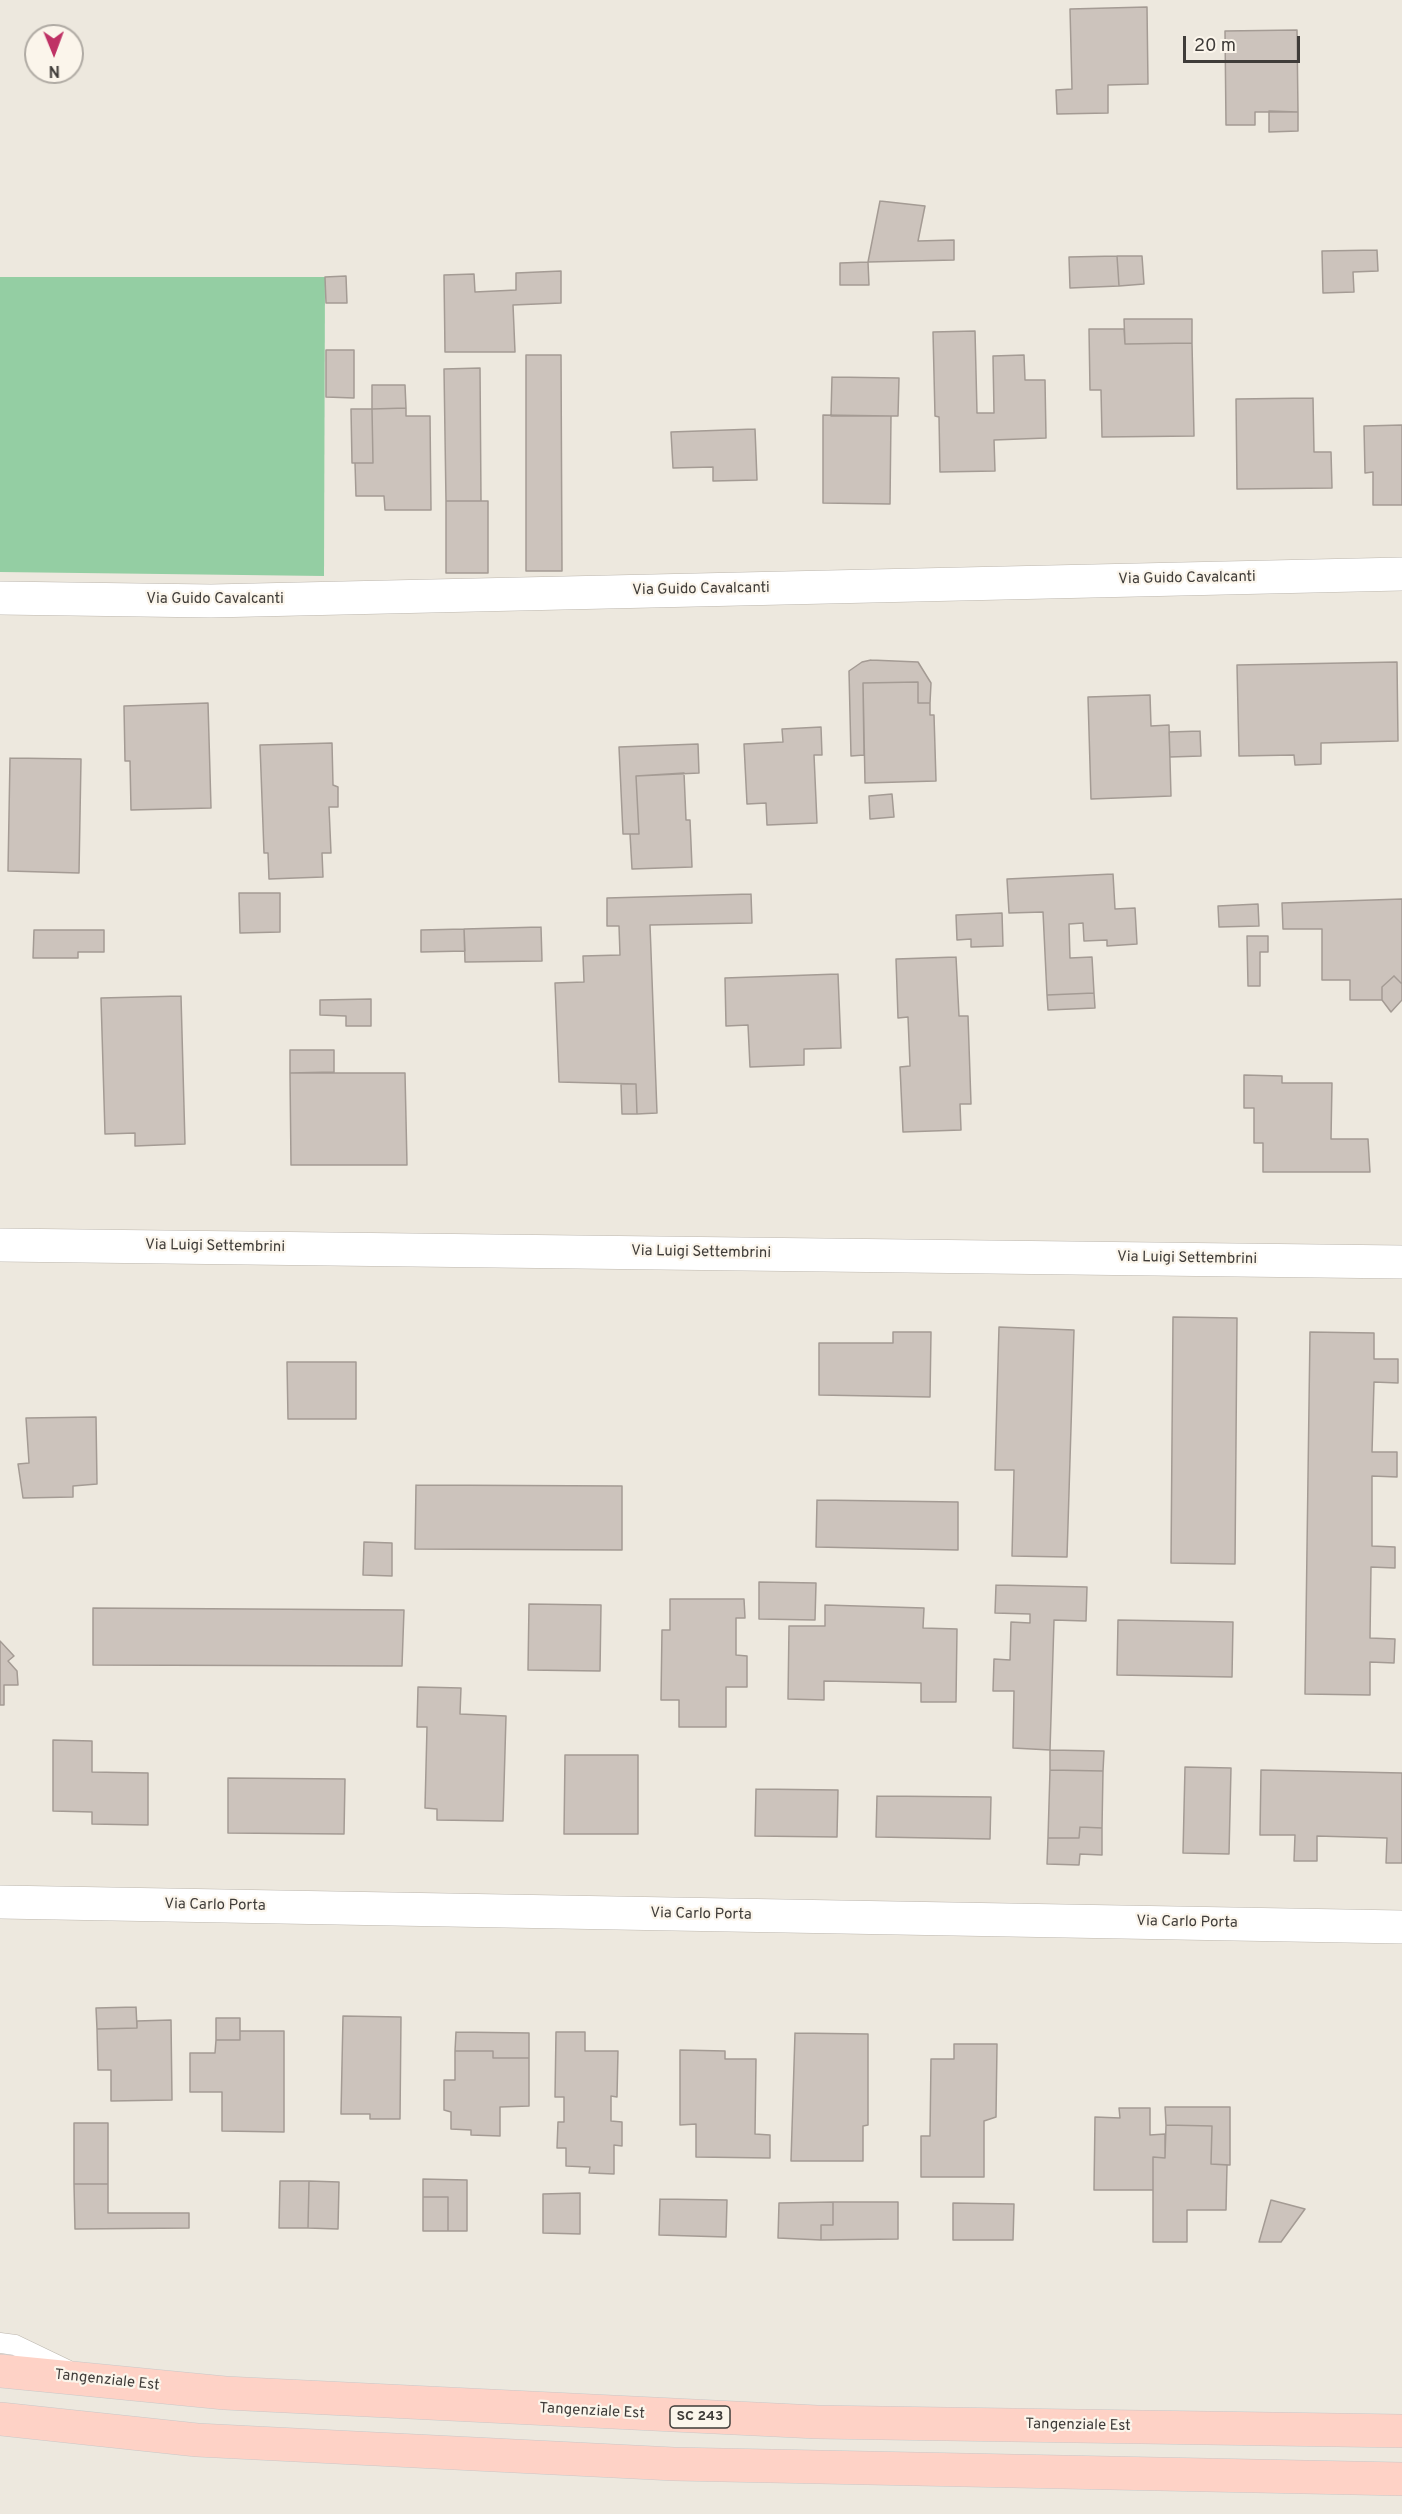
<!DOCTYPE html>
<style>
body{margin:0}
#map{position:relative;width:1402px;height:2514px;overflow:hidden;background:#ede8de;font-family:Overpass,sans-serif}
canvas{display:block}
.north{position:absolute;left:24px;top:24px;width:60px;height:60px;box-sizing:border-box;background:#fbf5eb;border:2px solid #b0aba4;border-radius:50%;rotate:179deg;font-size:16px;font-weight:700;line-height:24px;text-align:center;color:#3f3c39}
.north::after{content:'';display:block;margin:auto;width:21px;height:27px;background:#bf3265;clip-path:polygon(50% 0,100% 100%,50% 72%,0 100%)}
.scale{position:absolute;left:1183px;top:36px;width:117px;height:27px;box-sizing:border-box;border:3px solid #3f3c39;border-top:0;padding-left:8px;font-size:18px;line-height:21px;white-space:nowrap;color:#3f3c39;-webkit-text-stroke:4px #fbf5eb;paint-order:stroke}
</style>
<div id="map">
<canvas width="1402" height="2514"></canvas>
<div class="north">N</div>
<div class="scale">20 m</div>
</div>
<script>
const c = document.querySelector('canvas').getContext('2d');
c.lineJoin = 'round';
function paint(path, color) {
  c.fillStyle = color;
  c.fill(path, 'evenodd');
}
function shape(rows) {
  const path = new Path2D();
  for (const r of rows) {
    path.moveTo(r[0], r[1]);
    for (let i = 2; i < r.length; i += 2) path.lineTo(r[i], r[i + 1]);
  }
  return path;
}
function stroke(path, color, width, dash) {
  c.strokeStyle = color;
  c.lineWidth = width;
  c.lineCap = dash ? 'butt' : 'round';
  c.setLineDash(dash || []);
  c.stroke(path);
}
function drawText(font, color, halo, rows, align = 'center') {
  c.font = font + ' Overpass,sans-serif';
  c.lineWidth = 4.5;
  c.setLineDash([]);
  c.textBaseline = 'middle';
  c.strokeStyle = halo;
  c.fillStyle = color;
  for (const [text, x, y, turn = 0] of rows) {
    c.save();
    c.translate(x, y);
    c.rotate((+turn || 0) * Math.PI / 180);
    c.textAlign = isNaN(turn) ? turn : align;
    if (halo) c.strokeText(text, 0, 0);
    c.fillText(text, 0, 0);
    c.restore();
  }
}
const green = shape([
 [0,277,325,277,324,576,0,572]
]);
const building = shape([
 [1147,7,1148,84,1108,85,1108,113,1057,114,1056,90,1072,89,1070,9,1147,7],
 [1297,30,1298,112,1255,112,1255,125,1226,125,1225,31,1297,30],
 [1269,111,1298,112,1298,131,1269,132,1269,111],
 [880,201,925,206,918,241,954,240,954,260,868,262,880,201],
 [1377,250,1378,271,1353,272,1354,292,1323,293,1322,251,1377,250],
 [1117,256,1142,256,1144,284,1119,286,1117,256],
 [1117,256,1119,286,1070,288,1069,257,1117,256],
 [868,262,869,285,840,285,840,263,868,262],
 [561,271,561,303,513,305,515,352,445,352,444,275,474,274,475,292,516,290,516,273,561,271],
 [346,276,347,303,326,303,325,277,346,276],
 [1124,319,1192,319,1192,343,1125,344,1124,319],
 [1089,329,1124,329,1125,344,1192,343,1194,436,1102,437,1101,390,1090,390,1089,329],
 [975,331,977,413,994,413,993,356,1024,355,1025,380,1045,380,1046,438,994,440,995,471,940,472,939,417,935,416,933,332,975,331],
 [326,350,354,350,354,398,326,397,326,350],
 [526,355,561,355,562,571,526,571,526,355],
 [480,368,481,501,446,501,444,369,480,368],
 [832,377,899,378,898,416,831,416,832,377],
 [372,385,405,385,406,408,372,409,372,385],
 [1313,398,1314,452,1331,452,1332,488,1237,489,1236,399,1313,398],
 [406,408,406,416,430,416,431,510,385,510,384,496,356,496,355,463,373,463,372,409,406,408],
 [351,409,372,409,373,463,352,463,351,409],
 [823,415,891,416,890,504,823,503,823,415],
 [1402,425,1402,505,1373,505,1373,472,1365,473,1364,426,1402,425],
 [755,429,757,480,713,481,713,467,673,468,671,432,755,429],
 [446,501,488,501,488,573,446,573,446,501],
 [871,660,918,662,931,683,930,703,918,703,918,682,863,683,864,755,851,756,849,671,862,662,871,660],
 [1397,662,1398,741,1321,743,1321,764,1295,765,1294,755,1239,756,1237,665,1397,662],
 [918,682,918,703,930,703,930,715,934,715,936,781,865,783,863,683,918,682],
 [1150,695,1151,726,1169,725,1171,796,1091,799,1088,697,1150,695],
 [208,703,211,808,131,810,130,761,125,761,124,706,208,703],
 [821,727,822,755,814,755,817,823,767,825,766,803,747,804,744,744,783,742,782,729,821,727],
 [1200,731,1201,756,1170,757,1169,732,1200,731],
 [332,743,333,785,338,787,338,807,329,807,331,853,322,853,323,877,269,879,268,853,264,853,260,745,332,743],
 [698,744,699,773,636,776,639,834,623,834,619,747,698,744],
 [10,758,81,759,79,873,8,871,10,758],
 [684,773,686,820,690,820,692,867,632,869,630,834,639,834,636,776,684,773],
 [892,794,894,817,870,819,869,796,892,794],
 [1113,874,1115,909,1135,908,1137,944,1107,946,1107,940,1084,941,1083,923,1069,924,1070,958,1092,957,1094,993,1047,995,1043,912,1009,913,1007,879,1113,874],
 [239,893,280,893,280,932,240,933,239,893],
 [751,894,752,923,650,925,657,1113,637,1114,636,1084,559,1082,555,983,584,982,583,956,620,955,619,926,607,926,607,898,751,894],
 [1402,899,1402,984,1394,976,1382,987,1382,1000,1350,1000,1350,980,1322,980,1322,929,1283,929,1282,903,1402,899],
 [1258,904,1259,926,1219,927,1218,906,1258,904],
 [1002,913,1003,946,971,947,971,939,957,940,956,915,1002,913],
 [541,927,542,961,465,962,464,929,541,927],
 [464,929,465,951,421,952,421,930,464,929],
 [34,930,104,930,104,952,78,952,78,958,33,958,34,930],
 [1247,936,1268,936,1268,952,1260,952,1260,986,1248,986,1247,936],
 [956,957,959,1016,968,1016,971,1104,960,1104,961,1130,903,1132,900,1067,910,1066,908,1017,898,1018,896,959,956,957],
 [838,974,841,1048,804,1049,804,1065,750,1067,748,1025,726,1026,725,978,838,974],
 [1394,976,1402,984,1402,1000,1391,1012,1382,1000,1382,987,1394,976],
 [1094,993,1095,1008,1048,1010,1047,995,1094,993],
 [181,996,185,1144,135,1146,135,1133,105,1134,101,998,181,996],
 [371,999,371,1026,346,1026,346,1016,320,1015,320,1000,371,999],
 [290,1050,334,1050,334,1072,290,1073,290,1050],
 [290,1073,405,1073,407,1165,291,1165,290,1073],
 [1244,1075,1282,1076,1282,1083,1332,1083,1331,1139,1368,1139,1370,1172,1263,1172,1263,1143,1254,1143,1254,1108,1244,1108,1244,1075],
 [621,1084,636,1084,637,1114,622,1114,621,1084],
 [1173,1317,1237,1318,1235,1564,1171,1563,1173,1317],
 [999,1327,1074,1330,1067,1557,1012,1556,1014,1470,995,1470,999,1327],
 [893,1332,931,1332,930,1397,819,1395,819,1343,893,1343,893,1332],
 [1310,1332,1374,1333,1374,1359,1398,1359,1398,1383,1374,1382,1372,1452,1397,1452,1397,1477,1372,1476,1372,1546,1395,1547,1395,1568,1371,1567,1370,1638,1395,1639,1394,1663,1370,1662,1370,1695,1305,1694,1310,1332],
 [287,1362,356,1362,356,1419,288,1419,287,1362],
 [96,1417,97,1484,73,1486,73,1497,23,1498,18,1464,29,1463,26,1418,96,1417],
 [416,1485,622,1486,622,1550,415,1549,416,1485],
 [817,1500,958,1502,958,1550,816,1547,817,1500],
 [364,1542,392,1543,392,1576,363,1575,364,1542],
 [759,1582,816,1583,815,1620,759,1619,759,1582],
 [996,1585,1087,1587,1086,1621,1054,1620,1050,1750,1013,1748,1014,1691,993,1691,994,1659,1010,1660,1011,1622,1030,1623,1030,1614,995,1613,996,1585],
 [670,1599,744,1599,745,1618,736,1618,736,1655,747,1656,747,1687,726,1687,726,1727,679,1727,679,1700,661,1700,662,1630,670,1630,670,1599],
 [529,1604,601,1605,600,1671,528,1670,529,1604],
 [825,1605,924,1608,923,1628,957,1629,956,1702,921,1702,921,1683,824,1681,824,1700,788,1699,789,1626,825,1626,825,1605],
 [93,1608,404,1610,402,1666,93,1665,93,1608],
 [1118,1620,1233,1622,1232,1677,1117,1675,1118,1620],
 [0,1641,14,1656,8,1661,17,1671,18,1685,4,1685,4,1705,0,1705,0,1641],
 [418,1687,461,1688,460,1714,506,1716,503,1821,437,1820,437,1809,425,1808,427,1727,417,1727,418,1687],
 [53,1740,92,1741,92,1772,148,1773,148,1825,92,1824,92,1812,53,1811,53,1740],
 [1050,1750,1104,1751,1103,1771,1050,1770,1050,1750],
 [565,1755,638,1755,638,1834,564,1834,565,1755],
 [1185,1767,1231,1768,1229,1854,1183,1853,1185,1767],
 [1050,1770,1103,1771,1102,1828,1080,1827,1079,1838,1048,1838,1050,1770],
 [1261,1770,1402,1773,1402,1863,1386,1863,1387,1838,1317,1836,1317,1861,1294,1861,1295,1835,1260,1835,1261,1770],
 [228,1778,345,1779,344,1834,228,1833,228,1778],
 [756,1789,838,1790,837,1837,755,1836,756,1789],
 [877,1796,991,1797,990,1839,876,1837,877,1796],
 [1080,1827,1102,1828,1102,1855,1080,1854,1079,1865,1047,1864,1048,1838,1079,1838,1080,1827],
 [136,2007,137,2028,97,2029,96,2008,136,2007],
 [343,2016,401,2017,400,2119,370,2119,370,2114,341,2114,343,2016],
 [216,2018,240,2018,240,2040,216,2040,216,2018],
 [171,2020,172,2100,111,2101,111,2070,98,2070,97,2029,137,2028,137,2021,171,2020],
 [240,2031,284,2031,284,2132,222,2131,222,2092,190,2092,190,2053,215,2053,216,2040,240,2040,240,2031],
 [456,2032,529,2033,529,2058,493,2058,493,2051,455,2051,456,2032],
 [556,2032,585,2032,585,2051,618,2051,617,2097,611,2096,611,2121,622,2122,622,2146,614,2145,614,2174,589,2173,590,2167,566,2166,566,2148,557,2148,558,2122,564,2122,564,2097,555,2097,556,2032],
 [795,2033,868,2034,868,2125,863,2126,863,2161,791,2161,795,2033],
 [954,2044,997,2044,996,2117,984,2121,984,2177,921,2177,921,2136,930,2136,931,2059,954,2059,954,2044],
 [680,2050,725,2051,725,2059,756,2059,755,2134,770,2135,770,2158,696,2157,696,2124,680,2125,680,2050],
 [455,2051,493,2051,493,2058,529,2058,529,2106,500,2107,500,2136,471,2135,471,2130,451,2129,451,2112,444,2110,444,2080,455,2080,455,2051],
 [1165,2107,1230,2107,1230,2165,1211,2164,1212,2126,1166,2125,1165,2107],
 [1119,2108,1150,2108,1150,2135,1165,2134,1165,2158,1153,2157,1153,2190,1094,2190,1095,2117,1120,2118,1119,2108],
 [74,2123,108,2123,108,2184,74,2184,74,2123],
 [1166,2125,1212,2126,1211,2164,1227,2165,1226,2210,1187,2210,1187,2242,1153,2242,1153,2157,1165,2158,1166,2125],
 [423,2179,467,2180,467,2231,448,2231,448,2197,423,2197,423,2179],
 [280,2181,309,2181,308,2228,279,2228,280,2181],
 [309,2181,339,2182,338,2229,308,2228,309,2181],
 [74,2184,108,2184,108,2213,189,2213,189,2228,75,2229,74,2184],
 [580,2193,580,2234,543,2233,543,2194,580,2193],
 [423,2197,448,2197,448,2231,423,2231,423,2197],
 [660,2199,727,2200,726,2237,659,2235,660,2199],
 [1271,2200,1305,2209,1281,2242,1259,2242,1271,2200],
 [833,2202,833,2225,821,2225,821,2240,778,2238,779,2203,833,2202],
 [833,2202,898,2202,898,2239,821,2240,821,2225,833,2225,833,2202],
 [953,2203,1014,2204,1013,2240,953,2240,953,2203]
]);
const service = shape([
 [0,2343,15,2345,67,2370]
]);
const minor = shape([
 [0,598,211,601,1402,574],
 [0,1245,1402,1262],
 [0,1902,1402,1927]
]);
const trunk = shape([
 [0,2371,225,2393,817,2422,1402,2431],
 [0,2419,197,2440,674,2464,1402,2479]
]);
const shields = [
 [700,2417,60]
];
const shieldNames = [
 ["SC 243",700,2417]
];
const streetNames = [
 ["Via Guido Cavalcanti",1187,579,-1],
 ["Via Guido Cavalcanti",701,590,-1],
 ["Via Guido Cavalcanti",215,600],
 ["Via Luigi Settembrini",215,1247,1],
 ["Via Luigi Settembrini",701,1253,1],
 ["Via Luigi Settembrini",1187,1259,1],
 ["Via Carlo Porta",215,1906,1],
 ["Via Carlo Porta",701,1915,1],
 ["Via Carlo Porta",1187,1923,1],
 ["Tangenziale Est",107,2381,6],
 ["Tangenziale Est",592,2412,3],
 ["Tangenziale Est",1078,2426,1]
];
paint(green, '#94cea3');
paint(building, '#ccc3bc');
stroke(building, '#a49b94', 1.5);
stroke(service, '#bcb6ad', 21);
stroke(minor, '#bcb6ad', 34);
stroke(trunk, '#c9c8c8', 34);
stroke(service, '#fff', 20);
stroke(minor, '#fff', 33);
stroke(trunk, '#fed2c6', 33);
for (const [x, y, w] of shields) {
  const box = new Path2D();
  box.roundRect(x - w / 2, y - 11, w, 22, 4.5);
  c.fillStyle = '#fbf5eb';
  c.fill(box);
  stroke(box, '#3f3c39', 1.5);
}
drawText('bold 14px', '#3f3c39', null, shieldNames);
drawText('15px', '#3f3c39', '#fbf5eb', streetNames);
</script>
